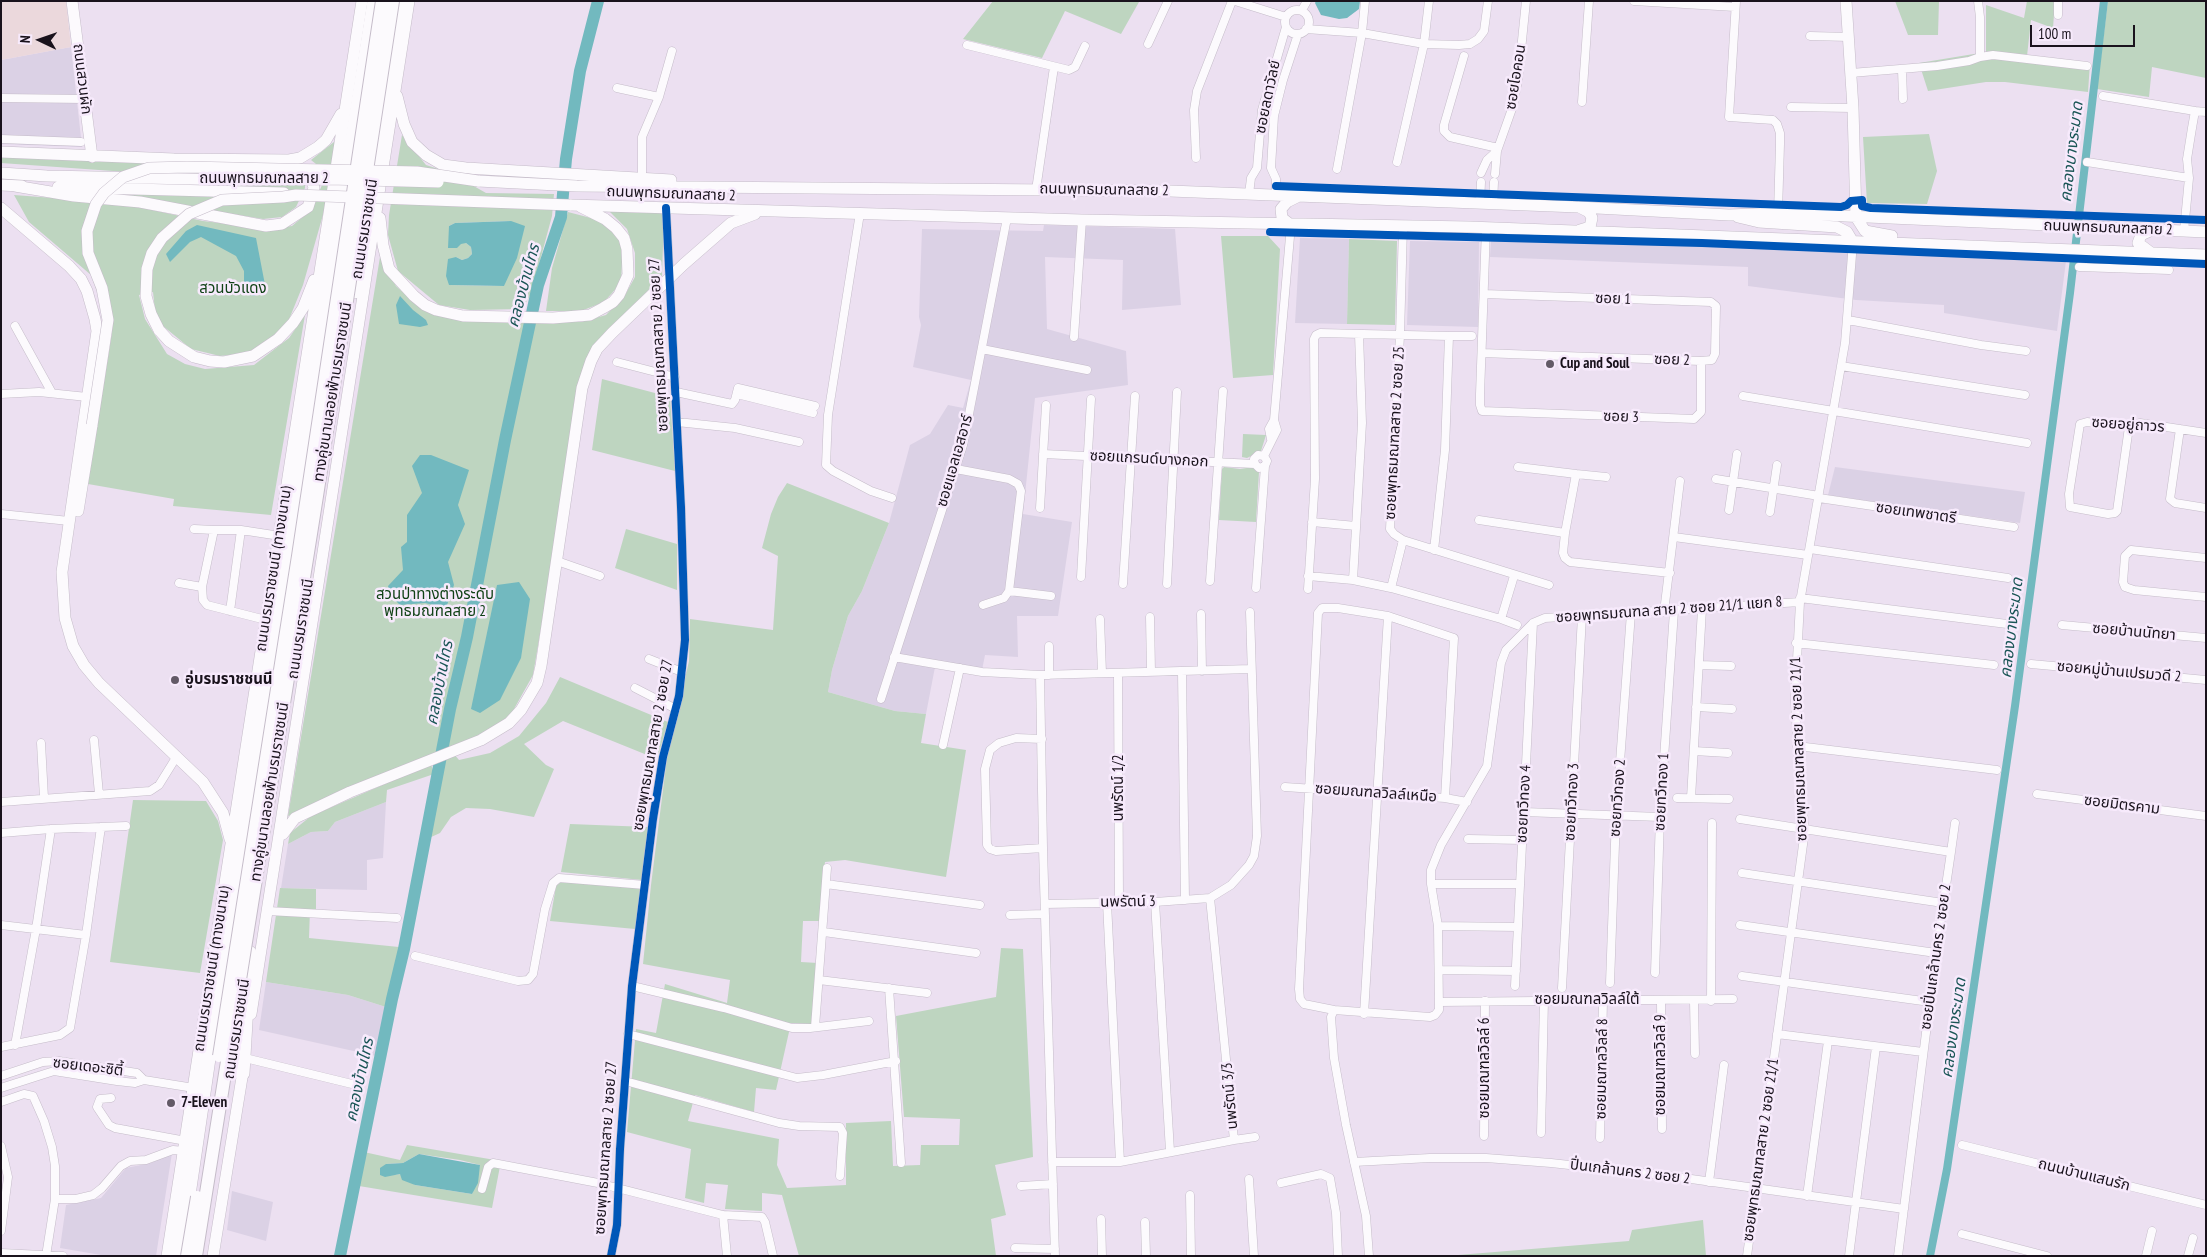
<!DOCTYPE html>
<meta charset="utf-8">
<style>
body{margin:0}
#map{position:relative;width:2207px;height:1257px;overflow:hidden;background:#ece0f1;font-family:"PT Sans Narrow",sans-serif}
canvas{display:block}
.frame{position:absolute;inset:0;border:2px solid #19121c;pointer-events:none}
.north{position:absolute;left:15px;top:15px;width:50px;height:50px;-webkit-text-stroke:4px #f7eafc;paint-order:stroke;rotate:273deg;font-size:14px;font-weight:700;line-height:20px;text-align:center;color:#19121c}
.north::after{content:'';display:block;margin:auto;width:18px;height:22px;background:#19121c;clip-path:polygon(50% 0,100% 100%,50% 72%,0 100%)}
.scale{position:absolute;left:2030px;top:25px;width:105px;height:22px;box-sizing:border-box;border:2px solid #19121c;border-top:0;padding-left:6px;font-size:15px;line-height:18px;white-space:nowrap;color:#19121c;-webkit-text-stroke:4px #f7eafc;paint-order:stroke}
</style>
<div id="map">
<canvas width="2207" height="1257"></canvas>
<div class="frame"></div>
<div class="north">N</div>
<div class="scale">100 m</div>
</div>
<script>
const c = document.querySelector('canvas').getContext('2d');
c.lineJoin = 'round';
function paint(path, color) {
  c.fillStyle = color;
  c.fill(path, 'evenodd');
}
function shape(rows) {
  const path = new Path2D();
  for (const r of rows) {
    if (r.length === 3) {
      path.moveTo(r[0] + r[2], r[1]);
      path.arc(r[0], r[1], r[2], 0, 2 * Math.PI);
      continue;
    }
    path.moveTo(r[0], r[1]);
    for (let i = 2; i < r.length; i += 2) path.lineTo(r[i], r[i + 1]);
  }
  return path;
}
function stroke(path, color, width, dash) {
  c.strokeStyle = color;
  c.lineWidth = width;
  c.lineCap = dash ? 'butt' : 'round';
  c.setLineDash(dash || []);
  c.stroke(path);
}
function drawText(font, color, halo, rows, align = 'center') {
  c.font = font + ' "PT Sans Narrow","Noto Sans Thai",sans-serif';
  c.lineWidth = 5;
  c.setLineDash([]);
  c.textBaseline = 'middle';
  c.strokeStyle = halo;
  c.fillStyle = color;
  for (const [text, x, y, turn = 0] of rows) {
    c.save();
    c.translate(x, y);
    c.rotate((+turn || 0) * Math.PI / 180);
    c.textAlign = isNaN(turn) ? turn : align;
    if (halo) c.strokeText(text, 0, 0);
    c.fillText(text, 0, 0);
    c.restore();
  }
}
const commercial = shape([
 [71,47,82,147,1,144,1,60],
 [1044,225,1175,229,1181,305,1122,310,1123,260,1045,257,1047,329,1126,351,1128,385,1035,398,1023,514,1072,522,1058,616,1017,616,1018,657,985,655,981,675,935,667,926,714,895,711,828,692,832,670,848,616,862,591,889,523,910,445,930,434,948,405,963,408,971,380,913,367,921,325,919,317,922,229,1043,231],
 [1300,238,1349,239,1347,324,1295,323],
 [1491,240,1766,248,2066,261,2057,331,1944,313,1944,305,1856,300,1748,286,1748,267,1490,257],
 [1410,241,1479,242,1478,327,1407,325],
 [1835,467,2025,492,2020,523,1828,495],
 [386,802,383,858,367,860,367,890,281,888,288,844,311,832,328,831,335,822],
 [266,982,348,995,386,1007,376,1056,259,1030],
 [172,1153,156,1256,107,1256,60,1248,66,1205,101,1198,126,1168,151,1163],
 [232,1191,273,1202,266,1241,227,1230]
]);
const education = shape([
 [1,1,66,1,71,47,1,60]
]);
const green = shape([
 [993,1,1137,1,1139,2,1121,34,1065,11,1042,58,963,39],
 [1895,1,1939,1,1938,35,1908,35],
 [2027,1,2055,1,2053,28,2031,20,2027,56,2090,63,2088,92,2005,82,1986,82,1928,91,1919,63,1986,52,1986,5,2024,18],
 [2108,1,2206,1,2206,78,2152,67,2149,97,2097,89],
 [1929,134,1937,171,1927,204,1867,203,1863,137],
 [402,135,426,165,451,173,486,193,554,194,552,216,531,294,522,309,470,310,439,305,398,271,388,235,389,215],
 [511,221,504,286,449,285,456,257,462,260,468,258,472,254,471,247,466,243,461,243,449,226,455,223],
 [339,138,325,208,303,285,288,322,272,340,248,353,220,356,191,349,163,326,155,311,153,292,139,295,145,319,167,354,185,364,205,369,254,365,289,338,305,315,271,515,173,506,174,499,88,484,112,332,104,321,99,297,91,275,29,222,14,195,120,203,203,221,272,229,292,226,312,209,322,185,316,164,311,160],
 [1,156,295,166,305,183,305,188,296,207,282,217,263,219,109,194,141,173,1,163],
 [568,212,606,222,623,241,621,283,604,302,581,311,546,311,552,268],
 [610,212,659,212,664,216,662,276,602,338,587,359,533,675,509,718,478,737,288,816,380,257,396,286,414,302,518,322,581,322,606,315,625,295,635,277,635,253,627,229],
 [1221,236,1268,236,1280,249,1273,375,1233,378],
 [1349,239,1397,241,1395,325,1347,324],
 [602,379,670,397,675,471,592,450],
 [1243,434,1266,435,1261,451,1247,458,1242,457],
 [1224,467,1240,469,1253,467,1259,472,1256,522,1219,520,1222,469],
 [787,483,889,523,862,591,848,616,832,670,828,692,895,711,926,714,921,743,966,750,946,877,845,860,825,862,819,921,803,921,801,962,818,963,811,1024,791,1023,776,1090,756,1088,754,1112,695,1095,688,1121,779,1139,777,1165,787,1188,846,1185,846,1123,891,1121,893,1166,920,1165,921,1145,959,1145,960,1119,904,1117,896,1016,996,997,1001,948,1023,949,1033,1157,995,1165,1006,1215,991,1219,996,1256,799,1256,782,1195,762,1193,762,1211,725,1209,728,1185,706,1183,704,1203,685,1198,691,1149,627,1132,636,1029,656,1033,665,984,727,1003,730,980,643,964,651,885,667,758,689,661,690,619,773,630,778,556,762,548,771,514,778,497],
 [626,529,677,544,677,590,615,568],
 [560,677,668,722,657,759,563,721,524,744,546,765,554,769,534,817,490,809,466,808,451,817,440,833,429,838,444,759,454,754,459,760,490,753,519,736,546,703],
 [431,764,434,774,387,790,386,802,335,822,328,831,311,832,288,844,290,833,311,816],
 [133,800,206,801,218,821,223,840,200,973,110,962],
 [570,824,648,827,642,880,561,872],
 [561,882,641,888,635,929,550,921,556,886],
 [280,888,316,889,316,910,310,910,309,938,399,947,386,1007,348,995,266,982],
 [407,1145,501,1161,492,1208,359,1186,364,1152,400,1160],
 [419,1154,460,1160,480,1165,472,1194,415,1185,400,1174,393,1175,386,1164,403,1163],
 [1703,1220,1706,1256,1446,1256,1629,1241,1632,1230]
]);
const water = shape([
 [1316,1,1360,1,1359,9,1347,18,1339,19,1321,15,1315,3],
 [511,221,525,226,517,258,504,286,449,285,446,276,448,259,456,257,462,260,468,258,472,254,471,247,466,243,461,244,457,248,448,248,449,226,455,223],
 [197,225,256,238,266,290,254,296,244,292,244,271,236,256,201,237,190,242,170,262,166,254,186,231],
 [400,296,413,310,426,320,428,325,420,327,399,324,396,305],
 [420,455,431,455,469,470,458,505,465,524,448,562,454,585,446,608,425,603,400,605,390,595,388,586,403,570,401,547,407,542,407,515,422,493,412,466],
 [519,582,530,599,521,658,500,700,480,713,471,709,497,585],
 [419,1154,480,1165,478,1183,472,1194,415,1185,402,1180,400,1174,385,1177,380,1175,380,1168,386,1164,403,1163]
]);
const canal = shape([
 [1930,1256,1947,1169,2015,706,2070,293,2104,1]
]);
const river = shape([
 [340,1256,392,999,404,949,450,709,467,637,505,440,538,285,561,217,566,159,580,71,598,1]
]);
const street = shape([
 [1235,1,1286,17],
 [1634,1,1735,7],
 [1736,1,1729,117,1773,120,1777,124,1780,133,1780,144,1778,213],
 [1297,22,12],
 [1302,10,1307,1],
 [2058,15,2058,1],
 [1306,29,1362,33,1424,44,1459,45,1470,44,1478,39,1484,31,1488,1],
 [1810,36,1849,37],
 [1148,44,1168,1],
 [967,45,1069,70,1075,67,1085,46],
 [1464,56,1444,125,1444,131,1450,137,1498,148],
 [1980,57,1993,55,2087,66],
 [1902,69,1903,99],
 [1851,73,1937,66,1969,61,1980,57,1980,17,1978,1],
 [617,88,659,97],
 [2103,96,2195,111],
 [1,98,85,99],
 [1582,102,1589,1],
 [1791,107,1853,108],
 [1,139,81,142],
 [1196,158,1194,110,1197,91,1232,1],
 [1397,162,1424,44,1429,1],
 [2087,162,2189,178],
 [1337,169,1362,33,1365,1],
 [1481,173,1487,160,1497,151],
 [1495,174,1497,151,1513,106,1518,80,1526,1],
 [642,178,642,137,659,97,672,51],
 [1036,190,1054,67],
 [1249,194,1251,178,1257,168,1262,110,1286,27],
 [1276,196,1276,179,1271,168,1274,116,1283,80,1298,34],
 [1480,204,1481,182],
 [1493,204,1494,182],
 [860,213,828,415,826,465,833,471,871,491,892,498],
 [1403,227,1400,335,1390,529,1394,534,1403,540,1549,585],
 [1486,228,1480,394,1480,405,1482,411,1694,419,1701,412,1701,361],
 [2184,231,2189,178,2187,159,2192,128,2195,111,2206,112],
 [2079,267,2169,270],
 [1848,320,1981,345,2026,351],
 [15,326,52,393],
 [1449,336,1472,336],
 [1074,337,1082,220],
 [982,349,1087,370],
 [1482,353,1701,361,1712,360,1715,354,1716,306,1711,302,1484,294],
 [617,362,675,377],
 [1841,366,2025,395],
 [676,392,732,404,735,400,738,388,815,406],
 [1,394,39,392,87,397],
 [737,394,813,413],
 [1743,396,2027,443],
 [677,422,735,428,799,442],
 [2129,427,2117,511,2115,513,2108,514,2070,507,2069,494,2080,424,2087,422,2129,427,2140,423,2206,433],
 [2180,429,2170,499,2175,503,2206,508],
 [1271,439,1269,429,1274,420],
 [1043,454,1255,464,1259,468,1265,466,1267,461,1264,456,1258,455,1254,459,1255,464],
 [1264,456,1277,430,1274,420,1291,225],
 [1518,467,1576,474,1565,533,1563,553,1565,558,1570,562,1670,573],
 [956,469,1009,479,1018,484,1021,491,1009,591,1004,598,983,605],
 [1576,474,1606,477],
 [1716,479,1819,496],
 [1819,498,2014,527],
 [1040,508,1046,405],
 [1729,510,1737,454],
 [1770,512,1777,465],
 [1,514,69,521],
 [1479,520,1565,533],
 [1312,522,1356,526],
 [194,529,214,530],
 [1674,537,1808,555],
 [1810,549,2008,578],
 [2206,558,2131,550,2125,556,2123,582,2125,587,2134,590,2206,597],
 [557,561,600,576],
 [1308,576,1353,580,1362,423,1359,334],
 [1081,577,1091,399],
 [1353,580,1391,588,1501,619,1514,576],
 [1210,581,1223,391],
 [179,583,202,587],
 [1123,584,1135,396],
 [1167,584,1177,392],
 [1256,588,1265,466],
 [1391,588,1403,540],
 [1308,589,1315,479,1314,339,1316,335,1320,333,1449,336,1445,450,1434,550],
 [1009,591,1051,596],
 [1800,598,2007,624],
 [230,611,241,530],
 [1664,612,1680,481],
 [1201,614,1202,671],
 [1150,617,1151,672],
 [1100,619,1102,673],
 [1501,619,1517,625],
 [266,620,207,605,203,600,202,587,214,530,241,530,280,536],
 [2062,625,2206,638],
 [1796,643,1994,665],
 [894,657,982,672,1040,675,1251,669],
 [649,659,682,672],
 [2031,664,2206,680],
 [1699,665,1731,666],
 [1182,672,1185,900],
 [1118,673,1119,902],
 [1040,675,1043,848,1055,1256],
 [1049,675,1049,646],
 [635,688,676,709],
 [881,699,963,445,1007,218],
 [1696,707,1732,709],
 [1042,739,1016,738,999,743,990,750,985,769,987,845,990,849,996,851,1043,848],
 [94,740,99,794],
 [41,743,44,798],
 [943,745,960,668],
 [1797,746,1997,770],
 [1694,751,1728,753],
 [1285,787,1445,798,1467,802],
 [2037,794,2206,816],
 [1677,798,1729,799],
 [1691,798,1702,609],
 [1,802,150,791,159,785,177,756],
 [1524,812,1660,817],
 [1740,819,1951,852,1936,953,1898,1256],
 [1,833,51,829,126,826],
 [1468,839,1523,840],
 [1951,852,1955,823],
 [1742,873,1943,903],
 [826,884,980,905],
 [1431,884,1520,884],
 [1155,902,1170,1151],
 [1107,903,1120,1162],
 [1045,904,1155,902,1210,898,1231,885,1249,865,1254,856,1257,836,1250,612],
 [268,911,397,918],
 [1010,915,1045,914],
 [1,925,86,935],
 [1740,925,1936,953],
 [1438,926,1518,927],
 [824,932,976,953],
 [415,956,518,981,528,980,533,974,545,909,553,883,559,878,645,885],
 [1440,970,1516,971],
 [1655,973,1660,817,1674,611],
 [1742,976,1930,1002],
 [819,980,927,993],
 [1610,983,1616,816,1631,613],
 [632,986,724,1008,792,1028,810,1028,869,1021],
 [1515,986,1533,623],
 [889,988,901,1163],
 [1562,988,1582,616],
 [1661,1001,1662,1129],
 [1694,1001,1695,1054],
 [1711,1001,1712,823],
 [1440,1002,1733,999],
 [1334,1010,1304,1004,1300,999,1299,989,1318,613,1322,608,1338,608,1388,616,1454,638,1445,798],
 [1364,1014,1388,616],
 [815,1027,827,868],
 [628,1034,797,1078,823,1075,896,1061],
 [1777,1034,1923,1052],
 [15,1045,36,929,51,829],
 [1,1047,60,1035,70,1028,86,935,101,827],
 [245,1058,352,1084],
 [1,1076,43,1062,59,1061,137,1073,144,1080],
 [625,1081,779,1123,799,1126,840,1127,843,1133,840,1176],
 [1,1088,54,1071,117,1081,135,1083,144,1080,194,1088],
 [111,1098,100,1099,97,1107,109,1125,115,1128,186,1141],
 [1,1102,24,1094,33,1096,44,1121,52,1147,55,1166,55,1199,46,1256],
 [1541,1133,1544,1000],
 [1484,1136,1485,1001],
 [1600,1138,1603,1000],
 [1234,1140,1255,1137],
 [1962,1145,2206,1205],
 [1,1146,8,1177,1,1231],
 [1052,1162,1120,1162,1234,1140,1210,898],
 [1354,1162,1430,1158,1486,1158,1551,1163,1670,1176,1904,1209],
 [1249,1179,1254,1256],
 [1709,1182,1724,1065],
 [1281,1183,1321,1174,1330,1178,1336,1213,1338,1256],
 [1021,1186,1053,1184],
 [482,1189,488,1167,493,1163,598,1183,723,1215,762,1217,765,1222,773,1256],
 [1190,1195,1191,1256],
 [1807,1196,1828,1041],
 [55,1199,76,1199,93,1195,102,1188,121,1166,130,1161,146,1160,173,1150,184,1151],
 [723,1215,727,1256],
 [1101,1219,1102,1256],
 [1145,1222,1146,1256],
 [1962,1234,2047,1256],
 [1015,1248,1055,1249],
 [1,1253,63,1256],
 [611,1256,617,1225,620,1149,632,986,653,819,663,757,679,696,685,640,681,507,666,208],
 [1369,1256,1366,1216,1346,1125,1334,1058,1331,1017,1334,1010,1430,1017,1435,1015,1439,1010,1438,926,1431,884,1431,870,1441,845,1487,766,1501,663,1506,650,1533,623,1545,618,1800,602],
 [1747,1256,1805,830,1799,774,1795,699,1800,602,1845,343,1853,242],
 [1849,1256,1876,1047],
 [2146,1256,2152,1231],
 [2188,1256,2193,1238]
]);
const secondary = shape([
 [72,1,92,157],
 [1846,1,1853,108,1856,217,1865,231,1892,236],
 [397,96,404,124,412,142,426,155,443,165,466,168,671,180],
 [1,152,174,159,289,160,300,158,318,147,326,140,341,114],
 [1,173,47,176,240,180],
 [478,181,577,186,1170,191,1578,207,1729,215,1778,213,2206,232],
 [1,185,22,186],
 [15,186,74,196,140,202,266,226,282,224,308,207,314,188,310,171],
 [58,187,284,193],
 [570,205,1082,220,1469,227,2206,255],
 [1579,207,1589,212,1592,218,1590,227,1580,230],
 [1,208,69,266,81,279,87,291,95,319,97,331,62,572,65,618,73,646,84,665,99,683,203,782,223,813,230,839],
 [1738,217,1759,222,1837,227,1847,232,1853,242],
 [380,218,383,245,389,269,414,296,425,305,436,310,463,316,553,318,590,315,603,308,613,302,619,295,628,275,627,249,624,238,616,228,605,219,581,207],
 [1291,225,1282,218,1281,209,1287,202,1297,197],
 [2150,252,2138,243,2141,235,2152,230],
 [159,330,169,341,194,357,210,361,224,362,253,356,278,339,293,323,303,308,314,280],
 [78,511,92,425],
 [283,834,295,818,350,792,481,740,509,723,521,710,537,683,541,666,582,388,591,361,597,349,612,333,684,264,731,223,755,214],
 [251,1014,409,1],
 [167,1256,362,1],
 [213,1256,244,1065]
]);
const highway = shape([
 [355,291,399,1],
 [242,1073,249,953],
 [179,1256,232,895,375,1]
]);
const secondaryBridge = shape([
 [240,180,330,179,438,182],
 [159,330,151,314,146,296,147,269,152,253,162,238,189,214,222,200,283,197,296,195,570,205],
 [92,425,108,320,102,288,88,253,87,231,96,204,104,193,123,177,149,168,187,167,417,172,478,181]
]);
const primaryBridge = shape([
 [219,1056,298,556,382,1],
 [187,1256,197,1197],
 [196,1256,317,496,393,1]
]);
const cycleway = shape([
 [1276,186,1841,207,1847,205,1851,201,1862,200,1862,206,1871,208,2206,220],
 [1270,232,1702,243,2206,264],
 [611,1256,617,1225,620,1149,632,986,653,819,663,757,679,696,685,640,681,507,666,208]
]);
const markers = [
 [1550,364,5,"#635a67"],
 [175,680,5,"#635a67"],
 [171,1103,5,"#635a67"]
];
const streetNames = [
 ["ซอยไอคอน",1516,77,-81],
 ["ถนนสวนผัก",82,79,83],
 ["ซอยลดาวัลย์",1268,97,-78],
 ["ถนนพุทธมณฑลสาย 2",264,179],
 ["ถนนพุทธมณฑลสาย 2",1104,190,1],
 ["ถนนพุทธมณฑลสาย 2",671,194,2],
 ["ถนนพุทธมณฑลสาย 2",2108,228,2],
 ["ถนนบรมราชชนนี",365,229,-81],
 ["ซอย 1",1613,299,2],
 ["ซอยพุทธมณฑลสาย 2 ซอย 27",659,345,-93],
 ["ซอย 2",1672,360,2],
 ["ทางคู่ขนานลอยฟ้าบรมราชชนนี",333,392,-81],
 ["ซอย 3",1621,417,2],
 ["ซอยอยู่ถาวร",2128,425,4],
 ["ซอยพุทธมณฑลสาย 2 ซอย 25",1395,433,-87],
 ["ซอยแกรนด์บางกอก",1149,459,3],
 ["ซอยแอลเอสอาร์",955,461,-74],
 ["ซอยเทพชาตรี",1916,513,8],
 ["ถนนบรมราชชนนี (ทางขนาน)",274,569,-81],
 ["ซอยพุทธมณฑล สาย 2 ซอย 21/1 แยก 8",1669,610,-4],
 ["ถนนบรมราชชนนี",301,629,-81],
 ["ซอยบ้านนัทยา",2134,632,5],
 ["ซอยหมู่บ้านเปรมวดี 2",2119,672,5],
 ["ซอยพุทธมณฑลสาย 2 ซอย 27",653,745,-80],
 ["ซอยพุทธมณฑลสาย 2 ซอย 21/1",1799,749,-92],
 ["นพรัตน์ 1/2",1119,788,-90],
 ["ทางคู่ขนานลอยฟ้าบรมราชชนนี",270,792,-81],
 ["ซอยทวีทอง 1",1662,792,-87],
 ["ซอยมณฑลวิลล์เหนือ",1376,793,4],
 ["ซอยทวีทอง 2",1618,798,-86],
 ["ซอยทวีทอง 3",1572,802,-87],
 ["ซอยทวีทอง 4",1524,804,-87],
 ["ซอยมิตรคาม",2122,805,7],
 ["นพรัตน์ 3",1128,902,-1],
 ["ซอยปิ่นเกล้านคร 2 ซอย 2",1936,957,-82],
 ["ถนนบรมราชชนนี (ทางขนาน)",212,969,-81],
 ["ซอยมณฑลวิลล์ใต้",1587,1000],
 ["ถนนบรมราชชนนี",237,1029,-81],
 ["ซอยมณฑลวิลล์ 9",1661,1065,-90],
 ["ซอยเดอะซิตี้",88,1067,7],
 ["ซอยมณฑลวิลล์ 6",1485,1068,-90],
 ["ซอยมณฑลวิลล์ 8",1602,1069,-89],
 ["นพรัตน์ 3/3",1230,1096,-95],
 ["ซอยพุทธมณฑลสาย 2 ซอย 27",606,1148,-86],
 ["ซอยพุทธมณฑลสาย 2 ซอย 21/1",1761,1150,-82],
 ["ปิ่นเกล้านคร 2 ซอย 2",1630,1172,7],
 ["ถนนบ้านแสนรัก",2084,1175,14]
];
const parkNames = [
 ["สวนบัวแดง",233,289],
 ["สวนป่าทางต่างระดับ",435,595],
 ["พุทธมณฑลสาย 2",435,612]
];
const poiNames = [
 ["Cup and Soul",1560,364],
 ["อู่บรมราชชนนี",185,680],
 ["7-Eleven",181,1103]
];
const waterNames = [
 ["คลองบางระมาด",2072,152,-83],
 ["คลองบ้านไทร",524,286,-75],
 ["คลองบางระมาด",2012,628,-83],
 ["คลองบ้านไทร",440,683,-79],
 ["คลองบางระมาด",1954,1028,-82],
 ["คลองบ้านไทร",360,1080,-78]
];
paint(commercial, '#dbd1e5');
paint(education, '#ebd8dc');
paint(green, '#bed5c0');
paint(water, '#72b9bf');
stroke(canal, '#72b9bf', 8);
stroke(river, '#72b9bf', 12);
stroke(street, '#c5bcc9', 9);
stroke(secondary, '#c5bcc9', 12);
stroke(highway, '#c5bcc9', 16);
stroke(street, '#fcfafd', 8);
stroke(secondary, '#fcfafd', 11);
stroke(highway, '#fcfafd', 15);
stroke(secondaryBridge, '#c5bcc9', 12, []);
stroke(primaryBridge, '#c5bcc9', 14, []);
stroke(secondaryBridge, '#fcfafd', 11);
stroke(primaryBridge, '#fcfafd', 12);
stroke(cycleway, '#0057b8', 8);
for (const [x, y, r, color] of markers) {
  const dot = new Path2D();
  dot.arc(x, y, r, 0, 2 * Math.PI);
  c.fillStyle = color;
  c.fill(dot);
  stroke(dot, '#f7eafc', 2);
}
drawText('15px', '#19121c', '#f7eafc', streetNames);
drawText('15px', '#104216', '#f7eafc', parkNames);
drawText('bold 15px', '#19121c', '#f7eafc', poiNames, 'left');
drawText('italic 16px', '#1a5556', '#f7eafc', waterNames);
</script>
